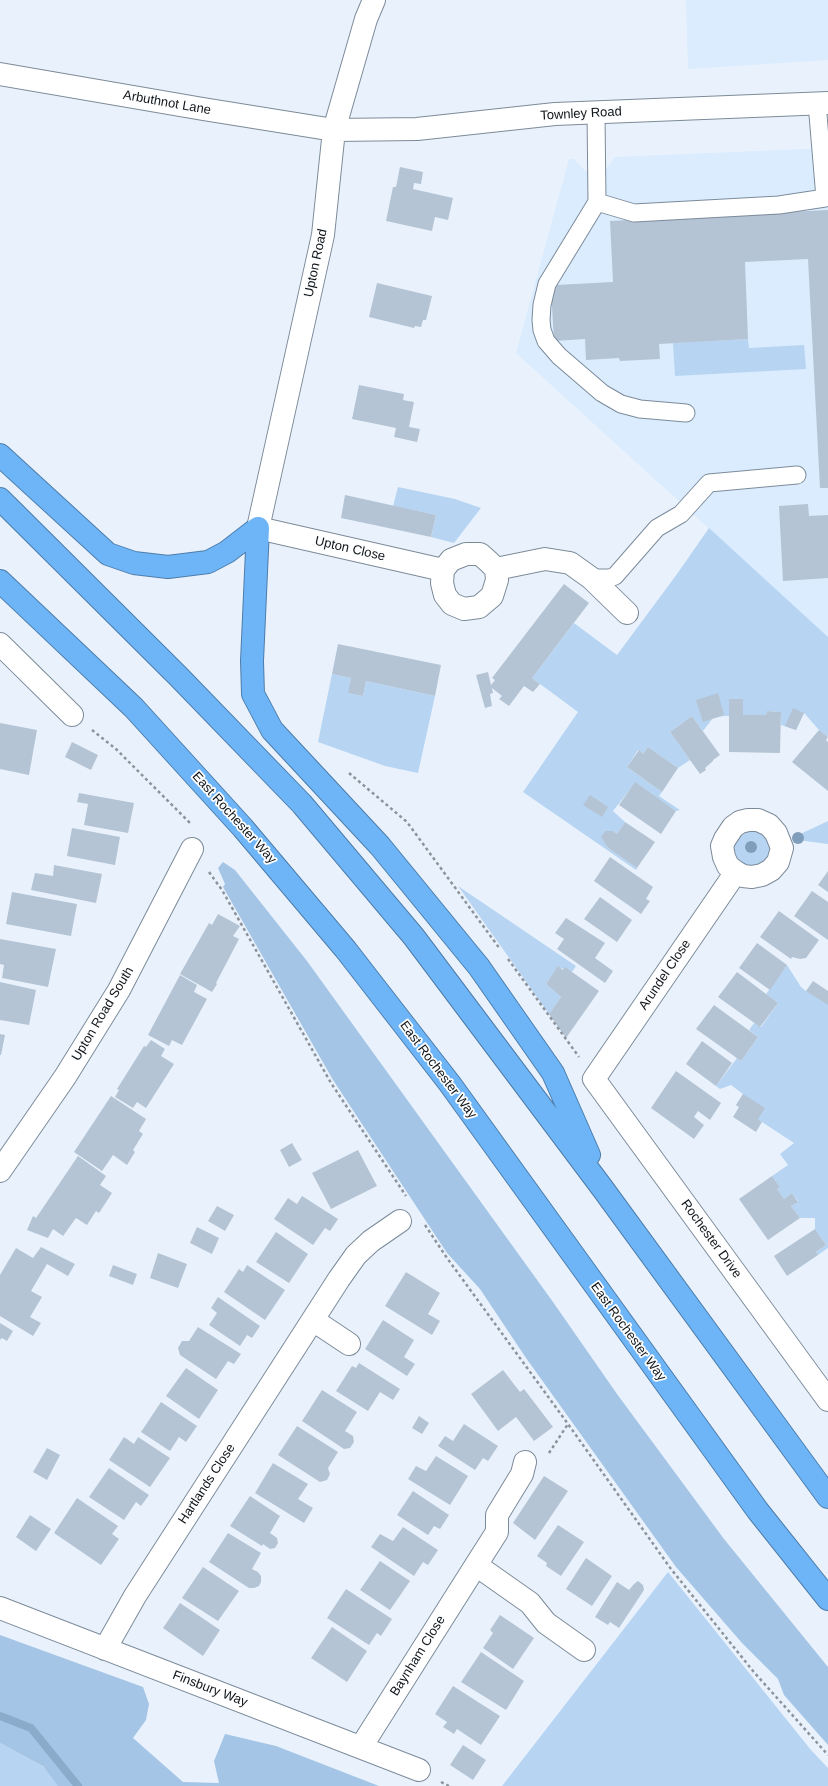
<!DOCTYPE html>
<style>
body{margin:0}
canvas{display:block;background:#e9f2fc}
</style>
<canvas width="828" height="1786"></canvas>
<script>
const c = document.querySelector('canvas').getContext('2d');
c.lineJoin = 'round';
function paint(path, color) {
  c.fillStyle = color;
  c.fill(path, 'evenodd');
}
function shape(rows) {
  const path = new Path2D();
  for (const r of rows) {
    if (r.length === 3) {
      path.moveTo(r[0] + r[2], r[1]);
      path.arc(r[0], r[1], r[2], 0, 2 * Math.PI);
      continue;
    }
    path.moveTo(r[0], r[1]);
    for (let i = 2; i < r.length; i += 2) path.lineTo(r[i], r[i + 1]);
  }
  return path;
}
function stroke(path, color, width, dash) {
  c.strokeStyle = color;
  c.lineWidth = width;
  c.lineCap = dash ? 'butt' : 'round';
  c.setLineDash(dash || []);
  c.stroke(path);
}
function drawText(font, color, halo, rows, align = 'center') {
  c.font = font + ' Arial,sans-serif';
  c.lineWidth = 3.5;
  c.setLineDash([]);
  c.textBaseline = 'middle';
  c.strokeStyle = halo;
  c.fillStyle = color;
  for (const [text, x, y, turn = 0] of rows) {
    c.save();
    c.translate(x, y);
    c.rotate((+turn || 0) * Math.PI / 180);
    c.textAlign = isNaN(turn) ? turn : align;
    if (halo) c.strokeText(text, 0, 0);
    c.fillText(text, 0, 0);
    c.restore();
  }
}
const built = shape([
 [686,0,828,0,828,60,688,69],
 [828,148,828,637,516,353,569,159,574,159,585,171,605,171,615,157]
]);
const green = shape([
 [748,339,749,348,804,345,806,369,675,376,673,343],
 [398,487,455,499,481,508,454,543,431,537,436,515,393,506],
 [709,528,828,637,828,737,819,730,804,713,796,730,781,725,781,712,767,711,766,715,743,715,743,699,729,716,724,716,713,718,703,731,692,716,670,732,690,760,678,768,648,747,643,754,638,750,627,767,662,792,659,796,680,810,676,811,635,783,613,811,625,822,617,834,613,831,605,831,602,837,608,848,637,868,636,870,523,792,578,712,532,678,574,623,617,655,677,574],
 [332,674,351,678,349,693,363,696,366,681,435,696,418,773,385,766,318,742],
 [828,821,828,844,797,840,796,836],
 [752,849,18],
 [458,886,576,966,572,972,558,967,546,984,561,997,549,1014],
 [787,965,801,987,806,991,828,991,828,1248,818,1255,816,1252,826,1245,815,1229,815,1218,800,1218,791,1206,798,1201,792,1193,784,1199,777,1189,780,1187,772,1176,788,1165,780,1154,794,1143,736,1105,743,1094,731,1085,720,1089,716,1086,737,1058,741,1061,758,1037,749,1030,754,1023,761,1027,778,1003,766,994],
 [668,1572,811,1750,828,1768,828,1786,502,1786],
 [0,1743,78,1786,0,1786]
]);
const forest = shape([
 [223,862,235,870,307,961,553,1302,617,1394,724,1539,828,1667,828,1745,784,1695,778,1679,742,1643,676,1567,526,1358,480,1289,447,1253,333,1080,223,887,225,884,218,868],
 [0,1635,143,1687,149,1704,146,1720,133,1738,183,1782,219,1783,214,1761,225,1734,276,1746,379,1786,58,1786,44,1767,0,1743]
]);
const stream = shape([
 [0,1716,31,1728,78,1786]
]);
const building = shape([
 [400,167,423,172,421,184,414,183,413,189,453,198,448,220,435,217,432,231,386,221,393,187,396,187],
 [828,210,828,488,820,488,808,259,745,262,748,339,659,344,660,359,620,361,619,358,586,360,585,339,554,341,551,289,556,285,613,282,610,221],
 [377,283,432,296,426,320,423,320,421,327,415,326,414,328,369,317],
 [359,385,404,394,403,400,414,402,409,427,420,429,417,442,394,437,396,428,352,419],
 [345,495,436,515,431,537,341,518],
 [808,504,809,516,828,515,828,578,783,581,779,506],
 [564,584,589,603,532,678,540,684,533,692,524,686,509,706,499,699,502,696,492,688,493,693,490,694,492,706,485,708,476,675,488,672,491,685,495,680,492,678],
 [338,644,441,665,435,696,366,681,363,696,348,693,351,678,332,674],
 [718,693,724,715,703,722,696,700],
 [729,699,743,699,743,715,766,715,767,711,781,712,780,753,729,752],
 [793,708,804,713,796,730,785,726],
 [692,716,720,755,713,760,713,761,705,768,706,770,700,774,670,732],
 [0,723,37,730,29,775,0,769],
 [819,730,828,737,826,740,828,742,828,791,792,762],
 [72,742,98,755,91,770,65,757],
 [648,747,678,768,662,792,627,767,639,750,643,754],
 [635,782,676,811,661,834,619,805],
 [79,793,134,803,128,833,84,825,88,804,77,802],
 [590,795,608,807,602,817,583,805],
 [625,822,655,842,637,868,608,848,601,837,605,831,613,831,617,834],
 [72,828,120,837,115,865,67,856],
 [610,857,653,887,646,899,650,901,641,914,594,881],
 [54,865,102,874,96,903,31,890,35,873,53,876],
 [828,871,828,892,818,885],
 [812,891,828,902,828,940,794,916],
 [12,892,77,904,71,936,6,924],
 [600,897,632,920,617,942,584,919],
 [779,911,819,940,806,958,800,959,792,957,791,959,760,937],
 [218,914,240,926,233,936,239,939,216,983,217,984,212,992,180,974,209,923,212,925],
 [566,918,605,943,595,958,613,971,605,983,557,949,564,939,555,933],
 [0,939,56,949,48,987,2,978,4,965,0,964],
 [757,943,787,965,770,990,739,968],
 [558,966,563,970,565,967,599,991,566,1038,549,1014,561,997,546,984],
 [737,972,778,1003,760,1027,718,997],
 [180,975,197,985,194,992,207,999,182,1045,172,1040,169,1046,148,1035],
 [813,981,828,991,828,1005,806,991],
 [0,982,36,990,29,1025,0,1020],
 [714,1005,758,1037,741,1061,696,1029],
 [0,1034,5,1035,1,1055,0,1055],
 [151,1040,165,1049,161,1056,174,1064,146,1108,137,1102,133,1108,115,1097,119,1090,117,1089,144,1046,146,1047],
 [702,1041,732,1063,716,1086,686,1064],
 [676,1071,721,1103,710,1120,698,1111,694,1117,704,1125,694,1139,651,1108],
 [743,1094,765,1108,758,1119,762,1122,756,1132,733,1117,739,1107,736,1105],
 [111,1096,146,1119,139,1131,143,1134,133,1150,135,1152,127,1165,113,1155,102,1171,74,1152],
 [292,1143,302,1160,289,1167,280,1150],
 [358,1150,377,1186,331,1209,312,1173],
 [78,1156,106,1176,100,1185,112,1193,99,1213,96,1211,87,1225,76,1218,63,1236,53,1229,48,1238,27,1230,33,1216,36,1218],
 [772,1176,780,1187,777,1189,784,1199,792,1193,798,1202,791,1206,800,1218,768,1240,739,1199],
 [302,1196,338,1219,330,1231,325,1228,313,1245,274,1219,288,1198,297,1204],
 [217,1206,234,1215,225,1231,208,1221],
 [197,1227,219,1238,212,1254,190,1243],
 [815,1229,826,1245,816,1252,818,1255,787,1276,774,1256],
 [276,1232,308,1254,289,1283,256,1262],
 [41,1247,75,1264,68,1276,47,1264,31,1291,42,1297,30,1317,41,1323,33,1336,0,1316,0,1275,16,1248,33,1258],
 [158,1253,187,1264,178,1288,150,1278],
 [113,1265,137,1274,133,1285,109,1276],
 [247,1265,285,1290,265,1320,224,1292,239,1269,243,1272],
 [406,1272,440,1293,428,1314,440,1321,432,1335,385,1306],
 [218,1297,260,1326,252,1338,247,1335,240,1346,209,1325,217,1313,211,1308],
 [383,1320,414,1340,404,1357,415,1364,407,1376,365,1349],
 [0,1323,13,1331,7,1341,2,1338,0,1340],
 [198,1327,241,1354,234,1364,228,1361,216,1379,180,1355,178,1348,182,1341,189,1341],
 [359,1363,400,1389,393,1400,380,1392,368,1411,336,1391,352,1366,356,1368],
 [186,1368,218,1390,199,1419,166,1396],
 [503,1370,520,1392,524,1389,553,1427,534,1441,516,1417,498,1431,471,1394],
 [322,1390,357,1412,345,1431,353,1436,354,1442,350,1448,344,1449,302,1421],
 [161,1402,197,1426,186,1442,179,1437,170,1451,141,1432],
 [419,1416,429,1423,422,1434,412,1428],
 [464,1424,498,1446,488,1461,483,1458,475,1470,438,1446,445,1436,453,1441],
 [297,1426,338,1452,328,1468,330,1474,327,1480,320,1482,278,1455],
 [124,1437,134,1444,138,1437,170,1458,150,1487,109,1460],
 [47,1448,60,1455,47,1480,33,1472],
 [436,1456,468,1476,450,1505,408,1479,416,1466,426,1471],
 [273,1463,308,1484,298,1499,313,1508,304,1523,255,1493],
 [109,1468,149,1495,141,1506,136,1502,124,1520,89,1497],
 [544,1476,568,1491,535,1540,513,1523],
 [413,1491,449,1515,440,1529,434,1526,428,1535,397,1515],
 [250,1496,280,1516,270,1533,277,1538,278,1543,275,1548,270,1549,263,1544,262,1546,230,1526],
 [77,1498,118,1526,112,1534,119,1539,101,1565,54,1533],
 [30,1515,51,1529,36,1551,16,1537],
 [558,1525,584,1542,561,1576,546,1566,547,1563,537,1556],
 [403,1527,438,1550,428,1565,423,1562,414,1576,371,1547,380,1534,393,1541],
 [228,1533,261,1553,252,1569,258,1572,261,1576,261,1582,259,1586,254,1588,249,1588,209,1562],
 [586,1558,612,1576,592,1606,566,1589],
 [380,1561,410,1581,390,1610,360,1590],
 [203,1567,239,1591,218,1621,182,1598],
 [638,1581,643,1585,644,1590,619,1628,610,1622,608,1625,595,1617,617,1582,629,1590,634,1584],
 [346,1589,392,1619,381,1636,377,1633,369,1645,327,1618],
 [180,1603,220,1630,203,1656,163,1628],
 [500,1615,534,1638,513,1669,483,1648,493,1633,490,1630],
 [332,1627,367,1651,347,1682,311,1658],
 [481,1652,524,1681,506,1710,461,1682],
 [453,1686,500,1716,481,1745,457,1729,454,1734,443,1727,447,1722,435,1714],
 [463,1745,486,1760,473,1780,450,1765]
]);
const path = shape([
 [92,730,116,749,191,824],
 [349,773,407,822,500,949],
 [209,872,222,890,331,1083,406,1196],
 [508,959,579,1057],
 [425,1225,447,1258,568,1424,671,1569,753,1671,828,1755],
 [549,1453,568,1424],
 [441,1782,449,1786]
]);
const lane = shape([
 [817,103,825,198,828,197],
 [596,113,597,202,634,213,779,205,825,198],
 [597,202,547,284,542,305,541,320,542,330,546,341,559,356,602,393,621,404,640,409,686,413],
 [591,578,610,578,615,576,657,528,681,514,709,483,797,475]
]);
const street = shape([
 [258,528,443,570],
 [466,554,480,554,489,562,496,569,497,580,492,596,479,607,464,609,452,604,445,595,442,583,443,570,451,560,466,554],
 [496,569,545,559,570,563,591,578,627,613],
 [0,644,72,715],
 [748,820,758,820,769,825,776,833,782,848,778,862,771,870,762,875,752,877,743,876,736,872,728,866,724,857,722,846,725,839,733,827,740,822,748,820],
 [736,872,594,1079,828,1400],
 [0,1171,65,1077,119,990,192,849],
 [313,1320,349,1344],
 [476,1565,497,1532,497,1515,522,1474,525,1462],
 [0,1608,419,1770],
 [105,1649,135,1596,339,1279,356,1255,371,1241,400,1221],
 [361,1747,476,1565,530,1603,546,1623,584,1650]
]);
const secondary = shape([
 [0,74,203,109,334,130,417,129,555,114,828,103],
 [258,528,323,235,334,130,366,19,374,0]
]);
const highway = shape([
 [0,455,108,554,134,563,168,567,208,562,227,552,258,528],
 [0,499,178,676,302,804,414,937,603,1189,828,1497],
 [258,528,252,661,253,694,272,730,380,846,479,967,553,1073,589,1155],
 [0,581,134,708,243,828,346,950,450,1084,758,1511,828,1599]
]);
const trees = [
 [798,838],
 [751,847]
];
const streetNames = [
 ["Arbuthnot Lane",167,103,10],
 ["Townley Road",581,114,-3],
 ["Upton Road",316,263,-78],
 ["Upton Close",350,549,13],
 ["East Rochester Way",234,818,48],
 ["Arundel Close",665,975,-56],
 ["Upton Road South",103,1014,-59],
 ["East Rochester Way",438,1070,53],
 ["Rochester Drive",711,1239,54],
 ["East Rochester Way",628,1332,54],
 ["Hartlands Close",207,1484,-57],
 ["Baynham Close",418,1656,-58],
 ["Finsbury Way",210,1689,21]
];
paint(built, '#daecfe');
paint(green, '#b7d5f3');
paint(forest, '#a4c5e6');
stroke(stream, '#8babcb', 8);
paint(building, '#b4c4d4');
stroke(lane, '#7c8b9a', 19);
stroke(street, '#7c8b9a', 24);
stroke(secondary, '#7c8b9a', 24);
stroke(highway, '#4d7daa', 24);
stroke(path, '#8c939b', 2.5, [3, 3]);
stroke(lane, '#fff', 17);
stroke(street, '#fff', 22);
stroke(secondary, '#fff', 22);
stroke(highway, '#6eb5f8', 22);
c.fillStyle = '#809eba';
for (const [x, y] of trees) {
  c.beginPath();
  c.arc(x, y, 6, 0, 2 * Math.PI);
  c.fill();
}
drawText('13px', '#0f151a', '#fefefe', streetNames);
</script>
